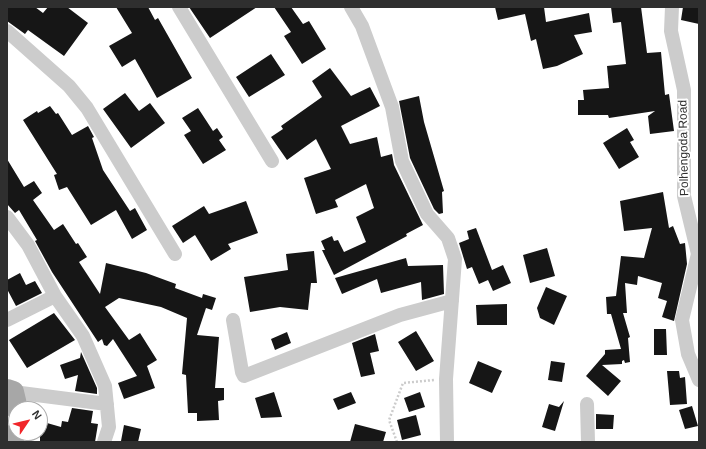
<!DOCTYPE html>
<style>
body{margin:0}
#map{position:relative;width:706px;height:449px;overflow:hidden;background:#fff;font-family:Helvetica,sans-serif}
canvas{display:block}
.frame{position:absolute;inset:0;border:8px solid #2f2f2f;pointer-events:none}
.north{position:absolute;left:8px;top:401px;width:40px;height:40px;box-sizing:border-box;background:#fff;border:1px solid #acacac;border-radius:50%;rotate:55deg;font-size:11px;font-weight:700;line-height:16px;text-align:center;color:#2f2f2f}
.north::after{content:'';display:block;margin:auto;width:14px;height:18px;background:#f1262a;clip-path:polygon(50% 0,100% 100%,50% 72%,0 100%)}
</style>
<div id="map">
<canvas width="706" height="449"></canvas>
<div class="frame"></div>
<div class="north">N</div>
</div>
<script>
const c = document.querySelector('canvas').getContext('2d');
c.lineJoin = 'round';
function paint(path, color) {
  c.fillStyle = color;
  c.fill(path, 'evenodd');
}
function shape(rows) {
  const path = new Path2D();
  for (const r of rows) {
    path.moveTo(r[0], r[1]);
    for (let i = 2; i < r.length; i += 2) path.lineTo(r[i], r[i + 1]);
  }
  return path;
}
function stroke(path, color, width, dash) {
  c.strokeStyle = color;
  c.lineWidth = width;
  c.lineCap = dash ? 'butt' : 'round';
  c.setLineDash(dash || []);
  c.stroke(path);
}
function drawText(font, color, halo, rows, align = 'center') {
  c.font = font + ' Helvetica,sans-serif';
  c.lineWidth = 4;
  c.setLineDash([]);
  c.textBaseline = 'middle';
  c.strokeStyle = halo;
  c.fillStyle = color;
  for (const [text, x, y, turn = 0] of rows) {
    c.save();
    c.translate(x, y);
    c.rotate((+turn || 0) * Math.PI / 180);
    c.textAlign = isNaN(turn) ? turn : align;
    if (halo) c.strokeText(text, 0, 0);
    c.fillText(text, 0, 0);
    c.restore();
  }
}
const building = shape([
 [7,7,35,7,43,13,48,7,67,7,88,23,64,56,28,30,25,34,7,21],
 [116,7,148,7,155,20,158,18,192,78,157,98,135,59,122,67,109,46,132,33],
 [189,7,257,7,210,38],
 [274,7,291,7,303,24,309,21,326,49,302,64,284,36,291,32],
 [495,7,544,7,546,22,589,13,592,32,574,35,583,54,557,66,543,69,536,39,531,41,525,14,498,20],
 [611,7,641,7,647,53,661,52,665,95,669,94,674,131,650,134,648,116,655,111,609,118,608,115,578,115,578,100,584,100,583,90,609,88,607,66,626,64,621,22,613,23],
 [683,7,699,7,699,24,681,20],
 [271,54,285,75,249,97,236,77],
 [330,68,351,96,370,87,380,106,341,126,350,144,377,137,381,157,392,154,394,165,423,225,406,234,407,236,334,275,322,250,325,250,321,241,332,236,334,241,338,240,344,252,366,242,356,217,374,208,366,184,335,200,338,207,316,214,304,178,331,169,316,139,287,160,271,137,283,129,281,126,322,97,312,81],
 [125,93,139,111,150,103,165,123,131,148,103,109],
 [419,96,424,122,444,191,442,192,443,213,439,214,434,209,410,158,399,101],
 [50,106,56,114,58,113,72,135,88,126,94,137,92,138,103,170,130,211,135,208,147,230,132,239,116,210,91,225,67,187,59,190,54,175,57,174,23,120,37,111,38,113],
 [198,108,213,131,217,128,223,137,219,140,226,150,203,164,184,135,191,131,182,118],
 [627,128,634,140,630,142,639,157,619,169,603,143],
 [7,159,24,187,34,181,42,193,33,200,54,230,63,224,76,244,78,243,87,257,79,262,100,294,106,263,146,273,176,284,175,288,202,298,203,294,216,298,212,310,206,308,197,335,219,337,215,388,224,388,224,400,218,401,219,420,197,421,197,413,188,413,186,375,182,374,187,318,161,307,119,298,105,307,129,340,140,333,157,360,147,366,155,388,124,399,118,383,137,376,113,339,107,346,104,345,102,339,98,342,52,272,35,241,37,240,19,210,15,213,7,204],
 [663,192,669,228,673,226,680,244,685,243,687,264,674,321,662,317,667,301,658,298,662,283,638,276,637,285,625,283,627,313,623,313,630,337,628,338,630,362,625,363,624,360,622,361,622,364,602,365,621,381,608,396,586,376,605,354,605,350,621,349,611,314,607,314,606,297,616,296,621,256,644,258,652,228,624,231,620,201],
 [246,201,258,233,228,244,231,249,211,261,195,235,183,243,172,226,204,206,209,214],
 [476,228,492,270,503,265,511,283,493,291,488,280,479,284,472,267,467,269,459,243,469,239,467,231],
 [547,248,555,276,530,283,523,255],
 [314,251,317,283,311,283,308,310,280,307,250,312,244,277,288,270,286,254],
 [406,258,408,266,443,265,444,294,422,300,421,282,381,293,377,279,342,294,335,278],
 [20,273,26,285,35,281,42,293,16,306,7,289,7,280],
 [546,287,567,296,554,325,540,318,537,308],
 [507,304,507,325,477,325,476,305],
 [54,313,75,340,27,368,9,340],
 [654,329,666,329,667,355,654,355],
 [416,331,434,361,416,371,398,342],
 [287,332,291,343,275,350,271,339],
 [375,334,379,351,370,353,375,374,361,377,352,343],
 [81,352,97,388,97,394,75,391,78,375,65,379,60,365,80,358],
 [478,361,502,371,492,393,469,383],
 [551,361,565,363,562,382,548,380],
 [667,371,679,371,680,378,685,377,687,404,670,405],
 [274,392,282,417,261,418,255,398],
 [351,392,356,403,338,410,333,399],
 [420,392,425,407,409,412,404,398],
 [564,401,555,431,542,427,549,404,559,407],
 [692,406,698,426,685,429,679,410],
 [72,408,93,411,91,423,98,424,95,442,40,442,40,421,61,427,62,421,68,422],
 [596,414,614,415,613,429,596,429],
 [416,415,421,435,402,440,397,420],
 [355,424,386,432,383,442,350,442],
 [124,425,141,429,138,442,121,441]
]);
const path = shape([
 [397,442,389,420,403,383,434,380]
]);
const minor = shape([
 [179,7,272,161],
 [351,7,362,26,392,107,402,161,427,214,448,238,455,259,446,379,447,442],
 [672,7,671,31,684,90,684,196,698,254,682,320,688,354,699,380],
 [7,31,69,86,87,108,175,254],
 [7,217,28,245,55,296,83,336,105,386,109,427,104,442],
 [7,320,55,296],
 [233,320,242,372,244,376,400,315,452,301],
 [13,392,107,404],
 [587,404,588,442]
]);
const primary = shape([
 [7,390,13,392,17,409],
 [11,442,16,433]
]);
const streetNames = [
 ["Polhengoda Road",684,148,-91]
];
paint(building, '#161616');
stroke(path, '#ccc', 2.5, [2, 2]);
stroke(minor, '#ccc', 14);
stroke(primary, '#a7a7a7', 22);
drawText('12px', '#2f2f2f', '#fff', streetNames);
</script>
